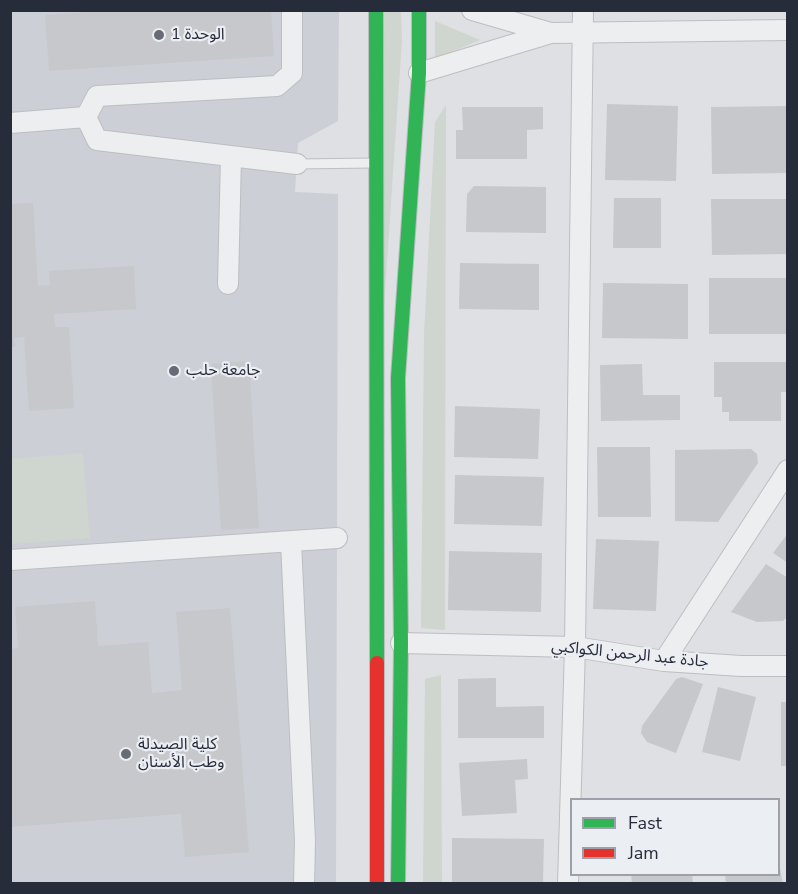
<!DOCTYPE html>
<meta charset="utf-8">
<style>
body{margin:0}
#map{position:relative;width:798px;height:894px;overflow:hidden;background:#dee0e3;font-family:"Nunito Sans",sans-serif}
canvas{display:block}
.frame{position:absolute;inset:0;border:12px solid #272c3a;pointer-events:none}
.legend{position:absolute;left:570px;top:798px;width:210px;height:78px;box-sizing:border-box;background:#ebeef3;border:2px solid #9da0a9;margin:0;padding:8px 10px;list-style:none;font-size:18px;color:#272c3a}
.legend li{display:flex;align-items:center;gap:12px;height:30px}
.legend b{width:30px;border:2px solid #9da0a9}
</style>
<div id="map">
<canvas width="798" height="894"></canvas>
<div class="frame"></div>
<ul class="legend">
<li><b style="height:8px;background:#30b455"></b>Fast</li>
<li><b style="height:8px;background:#e5322d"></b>Jam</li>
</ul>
</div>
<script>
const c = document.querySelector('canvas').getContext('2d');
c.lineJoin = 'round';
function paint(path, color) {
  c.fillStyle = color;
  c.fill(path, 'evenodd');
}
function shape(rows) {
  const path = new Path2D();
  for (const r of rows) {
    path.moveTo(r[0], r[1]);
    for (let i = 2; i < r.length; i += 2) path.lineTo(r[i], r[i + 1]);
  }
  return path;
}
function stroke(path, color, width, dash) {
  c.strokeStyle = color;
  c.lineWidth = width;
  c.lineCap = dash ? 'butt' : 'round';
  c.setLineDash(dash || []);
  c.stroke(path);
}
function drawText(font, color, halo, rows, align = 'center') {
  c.font = font + ' "Nunito Sans","Noto Sans Arabic",sans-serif';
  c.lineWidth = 4.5;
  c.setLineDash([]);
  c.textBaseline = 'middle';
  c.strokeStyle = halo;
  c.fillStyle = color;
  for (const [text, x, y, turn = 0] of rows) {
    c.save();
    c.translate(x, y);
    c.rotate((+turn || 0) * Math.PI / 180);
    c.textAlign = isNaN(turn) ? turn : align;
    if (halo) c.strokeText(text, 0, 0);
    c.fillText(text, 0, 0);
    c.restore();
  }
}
const built = shape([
 [10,11,339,11,338,121,298,143,295,192,338,194,336,883,11,883]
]);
const green = shape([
 [384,11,401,11,402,40,382,336],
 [435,21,480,40,435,59],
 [446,105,445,630,421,628,424,335,435,122],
 [83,453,90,538,15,544,11,542,11,459],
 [441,675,442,883,423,883,425,679]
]);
const building = shape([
 [112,10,271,10,274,56,49,71,45,15],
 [607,104,678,106,676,181,605,180],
 [788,106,788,173,712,174,711,107],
 [462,107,543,107,543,129,527,130,527,159,456,159,456,130,463,130],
 [474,186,546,187,546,233,466,232,467,194],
 [614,198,661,198,661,248,613,248],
 [711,199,788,199,788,254,712,255],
 [33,203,38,286,50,285,49,271,134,266,136,309,54,314,55,327,69,327,74,408,29,411,24,337,14,338,15,347,10,347,10,204],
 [460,263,539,264,539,310,459,309],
 [709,278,788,278,788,334,709,334],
 [603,283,688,284,688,339,602,338],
 [249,361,259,528,221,530,211,364],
 [714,362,788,362,786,392,781,392,781,421,729,421,729,412,722,412,722,397,714,397],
 [642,364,643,395,680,395,680,420,601,421,600,365],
 [455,406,540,409,538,459,454,457],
 [597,447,650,447,651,517,598,517],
 [751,449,757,454,758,463,718,522,675,521,675,450],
 [455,475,544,477,542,526,454,524],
 [788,533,788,563,773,553],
 [596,539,659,541,656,611,593,609],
 [449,551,542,553,541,612,448,610],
 [766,564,788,578,788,616,783,621,757,622,731,612],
 [95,601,98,646,148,642,152,693,182,690,176,612,230,608,249,852,185,857,181,814,10,827,10,649,18,648,15,607],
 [682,677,703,684,676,753,647,742,641,733,642,726,676,679],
 [496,678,496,707,544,706,544,738,458,738,458,679],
 [718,687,756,697,740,761,702,752],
 [781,702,788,702,788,766,781,766],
 [527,759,528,779,515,780,517,813,462,816,459,763],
 [452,838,544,839,543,884,452,884],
 [778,857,783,884,726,884,725,874,778,874],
 [631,874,692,874,693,884,632,884]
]);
const lane = shape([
 [297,164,373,163]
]);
const street = shape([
 [551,33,788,30],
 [419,73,551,33,472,10],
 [86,117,97,140,297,164],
 [10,123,86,117,97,96,277,86,292,73,292,10],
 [228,284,231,156],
 [291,542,305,841,304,884],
 [10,560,337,538],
 [401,643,575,647,664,661,741,666,788,666],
 [664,661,788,470],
 [568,884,575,647,583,10]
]);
const fast = shape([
 [376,10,377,663],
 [398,884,401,643,398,378,419,73,419,10]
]);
const jam = shape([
 [377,663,377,884]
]);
const markers = [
 [159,35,6,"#676b75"],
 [174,371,6,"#676b75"],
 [126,754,6,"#676b75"]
];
const poiNames = [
 ["الوحدة 1",171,35],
 ["جامعة حلب",186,371],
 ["كلية الصيدلة",138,745],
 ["وطب الأسنان",138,763]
];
const streetNames = [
 ["جادة عبد الرحمن الكواكبي",630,655,6]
];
paint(built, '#cccfd6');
paint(green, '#ced6cf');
paint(building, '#c6c8cb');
stroke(lane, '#bcbec1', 11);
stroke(street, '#bcbec1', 22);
stroke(fast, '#babcc0', 16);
stroke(jam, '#babcc0', 16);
stroke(lane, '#edeef0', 9);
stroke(street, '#edeef0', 20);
stroke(fast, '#30b455', 14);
stroke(jam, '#e5322d', 14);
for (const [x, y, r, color] of markers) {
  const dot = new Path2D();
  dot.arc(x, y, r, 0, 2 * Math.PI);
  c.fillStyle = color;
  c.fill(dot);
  stroke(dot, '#ebeef3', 2);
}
drawText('16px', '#272c3a', '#ebeef3', poiNames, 'left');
drawText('16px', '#272c3a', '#ebeef3', streetNames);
</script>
